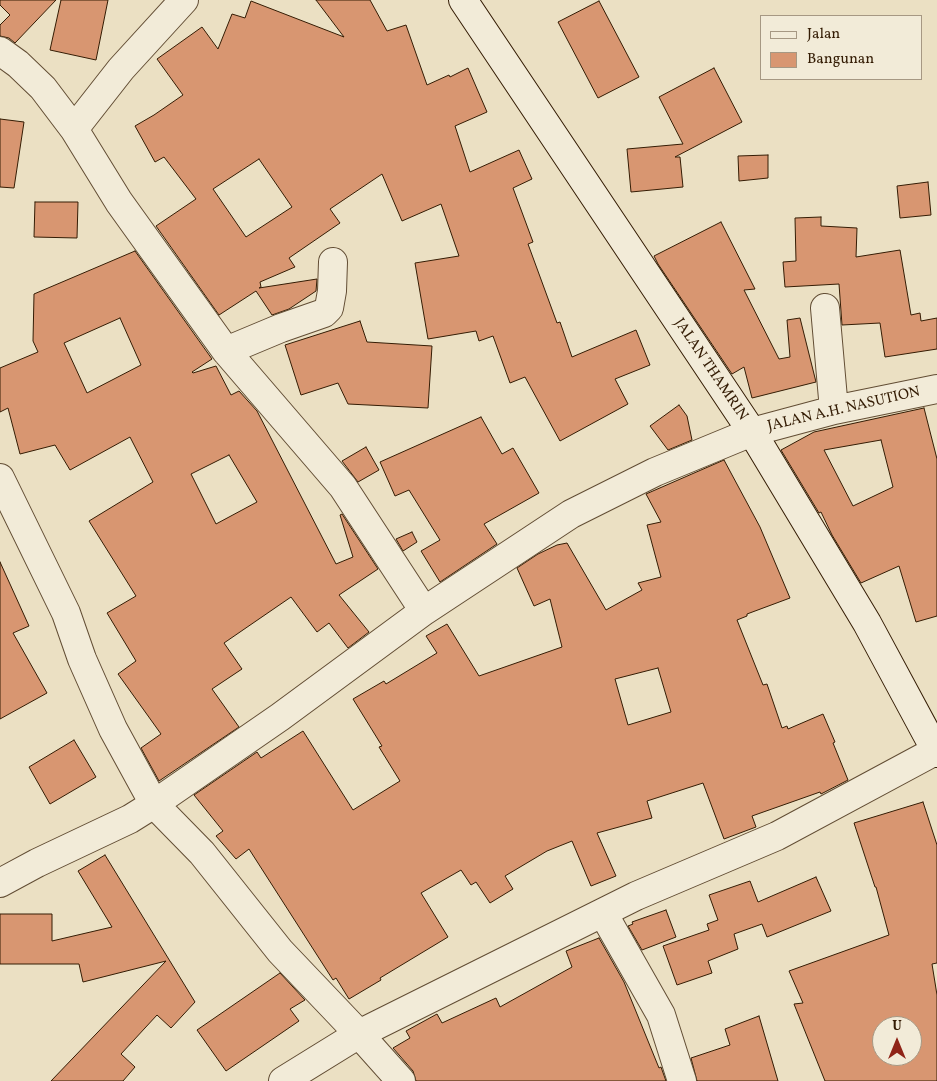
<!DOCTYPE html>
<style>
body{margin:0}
#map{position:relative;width:937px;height:1081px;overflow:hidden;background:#ebe0c3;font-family:Vollkorn,serif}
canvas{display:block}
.legend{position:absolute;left:760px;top:15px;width:162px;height:65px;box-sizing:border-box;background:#f2ebd8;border:1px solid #a69883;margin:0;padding:6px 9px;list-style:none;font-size:15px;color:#341c04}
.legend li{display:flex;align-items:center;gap:10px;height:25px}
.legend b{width:25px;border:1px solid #a69883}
.north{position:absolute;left:872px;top:1016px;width:50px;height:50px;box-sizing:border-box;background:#f2ebd8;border:1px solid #a69883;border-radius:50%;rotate:0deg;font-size:14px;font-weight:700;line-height:20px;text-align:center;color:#341c04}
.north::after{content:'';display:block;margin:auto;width:18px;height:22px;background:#8f2418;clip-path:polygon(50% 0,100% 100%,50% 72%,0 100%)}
</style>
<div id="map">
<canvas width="937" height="1081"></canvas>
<ul class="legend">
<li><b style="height:6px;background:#f2ebd8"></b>Jalan</li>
<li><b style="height:14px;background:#d89671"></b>Bangunan</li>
</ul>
<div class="north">U</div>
</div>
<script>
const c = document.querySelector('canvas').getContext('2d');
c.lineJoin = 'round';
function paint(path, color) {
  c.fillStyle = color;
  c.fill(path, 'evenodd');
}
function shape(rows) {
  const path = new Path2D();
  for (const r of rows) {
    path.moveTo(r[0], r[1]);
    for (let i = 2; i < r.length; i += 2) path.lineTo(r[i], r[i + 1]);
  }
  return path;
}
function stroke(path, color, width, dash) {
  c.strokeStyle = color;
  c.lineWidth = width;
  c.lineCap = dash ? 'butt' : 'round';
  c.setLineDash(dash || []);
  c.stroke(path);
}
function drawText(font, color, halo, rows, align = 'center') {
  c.font = font + ' Vollkorn,serif';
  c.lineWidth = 4.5;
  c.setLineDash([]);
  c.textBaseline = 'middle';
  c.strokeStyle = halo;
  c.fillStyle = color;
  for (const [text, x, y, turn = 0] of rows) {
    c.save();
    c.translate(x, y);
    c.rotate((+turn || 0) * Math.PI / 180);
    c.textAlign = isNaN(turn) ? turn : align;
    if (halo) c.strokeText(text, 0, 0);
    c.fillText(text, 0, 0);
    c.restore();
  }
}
const building = shape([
 [0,0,56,0,15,43,9,38,0,36,0,25,10,15,0,5,0,0],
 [61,0,108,0,96,60,50,50,61,0],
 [316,0,370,0,387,31,406,25,427,85,449,75,450,77,468,68,487,112,455,126,470,172,519,150,532,179,513,188,533,242,528,244,557,323,560,322,572,357,636,330,650,365,615,379,628,404,560,441,525,377,510,383,493,336,479,341,476,331,428,339,415,263,459,256,441,204,402,221,382,174,330,209,340,223,289,258,295,267,260,282,261,287,259,288,317,279,316,291,289,309,272,315,256,291,219,315,156,226,196,199,164,157,155,162,135,126,154,115,183,95,157,59,202,27,218,49,232,14,245,18,251,1,344,37,316,0],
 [259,159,292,207,246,237,213,189,259,159],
 [599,1,639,77,598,98,558,22,599,1],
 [714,68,742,122,675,157,680,157,683,187,631,192,627,149,683,144,659,97,714,68],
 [0,119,24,122,14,188,0,187,0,119],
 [768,155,768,178,739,181,738,156,768,155],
 [928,182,931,215,900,218,897,186,928,182],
 [35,202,78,202,77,238,34,237,35,202],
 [821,217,821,226,857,228,856,257,900,250,911,315,920,313,921,321,937,318,937,349,885,357,880,323,842,325,839,284,785,287,783,262,796,261,795,218,821,217],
 [721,222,755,289,744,290,779,359,790,357,787,320,800,318,816,382,752,398,744,367,732,374,658,264,654,256,721,222],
 [135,251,212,359,192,372,193,373,216,366,231,395,239,391,257,411,336,564,353,557,340,515,342,514,378,569,339,595,369,632,348,648,329,623,317,632,291,597,224,643,242,669,212,689,239,727,159,781,141,748,161,734,118,674,136,661,107,613,136,596,89,521,153,482,130,437,70,470,55,445,20,454,8,408,0,412,0,368,38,352,33,341,34,294,135,251],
 [120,318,141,365,87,393,64,343,120,318],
 [229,455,257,502,216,524,191,474,229,455],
 [360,321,367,342,432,346,428,408,348,404,338,383,301,395,285,345,360,321],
 [679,405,687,416,692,440,668,450,650,426,679,405],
 [924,408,937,459,937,616,916,622,899,566,861,583,832,535,821,512,819,513,781,450,814,432,924,408],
 [881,440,893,487,853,506,824,450,881,440],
 [481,417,502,454,513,448,539,493,484,524,497,544,440,582,421,551,440,540,409,490,395,496,380,462,481,417],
 [366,447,379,470,358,482,342,461,366,447],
 [724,460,760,527,790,598,747,614,747,616,737,620,763,685,767,684,782,728,787,726,788,729,823,714,835,742,833,743,848,780,821,794,820,792,752,816,756,827,724,839,703,783,647,801,652,818,597,833,616,876,591,886,572,841,547,851,505,876,513,889,490,903,476,882,471,885,461,870,421,893,448,937,380,978,381,980,349,999,336,978,333,980,249,849,236,859,216,836,223,831,194,795,257,752,261,758,303,731,353,810,400,781,379,747,382,746,353,699,384,681,386,684,437,653,426,636,447,624,479,676,562,647,550,599,534,606,517,568,538,554,557,545,567,543,606,610,642,590,638,583,661,577,647,525,661,522,646,494,724,460],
 [658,668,671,712,628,725,615,679,658,668],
 [412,532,417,542,403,551,396,539,412,532],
 [0,562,29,626,13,633,47,693,0,719,0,562],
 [74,740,96,777,50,804,29,767,74,740],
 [923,802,937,845,937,963,932,964,937,995,937,1081,825,1081,794,1004,803,1003,789,971,889,935,876,887,875,887,854,823,923,802],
 [882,1026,912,1026,912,1056,882,1056,882,1026],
 [105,855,195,1002,171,1028,157,1015,121,1054,135,1067,123,1081,51,1081,166,961,83,982,79,964,0,964,0,914,52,914,52,941,112,927,78,871,105,855],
 [816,877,831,911,767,937,762,924,734,934,738,949,708,961,712,973,677,985,663,946,709,930,707,924,718,920,709,895,750,881,758,902,816,877],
 [666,910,676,937,642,950,628,926,633,924,632,922,666,910],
 [599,938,624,982,659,1068,661,1067,666,1081,416,1081,413,1071,393,1048,410,1038,406,1031,437,1014,442,1023,496,998,500,1007,572,967,566,951,599,938],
 [280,973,305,1000,290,1009,299,1021,226,1071,197,1030,280,973],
 [759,1016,778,1081,697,1081,691,1058,730,1045,725,1029,759,1016]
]);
const minor = shape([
 [0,51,18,64,43,88,74,129,119,202,226,351,343,487,424,611],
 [74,129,121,69,184,0],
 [825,308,834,410],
 [226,351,281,328,324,313,329,308,332,291,333,262],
 [0,478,66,613,82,659,113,729,154,804,202,853,280,951,359,1034,401,1081],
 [0,883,37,863,130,819,154,804,280,717,424,611,571,514,655,472,752,432,834,410,937,389],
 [603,913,661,1015,682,1081],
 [283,1081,359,1034,636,896,777,836,937,750]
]);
const secondary = shape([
 [463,0,752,432,867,623,937,753]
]);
const streetNames = [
 ["JALAN THAMRIN",710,370,56],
 ["JALAN A.H. NASUTION",844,410,-13]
];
paint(building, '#d89671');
stroke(building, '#341c04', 1);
stroke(minor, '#624d34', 30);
stroke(secondary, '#341c04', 30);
stroke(minor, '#f2ebd8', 28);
stroke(secondary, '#f2ebd8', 28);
drawText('15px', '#341c04', '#f2ebd8', streetNames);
</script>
